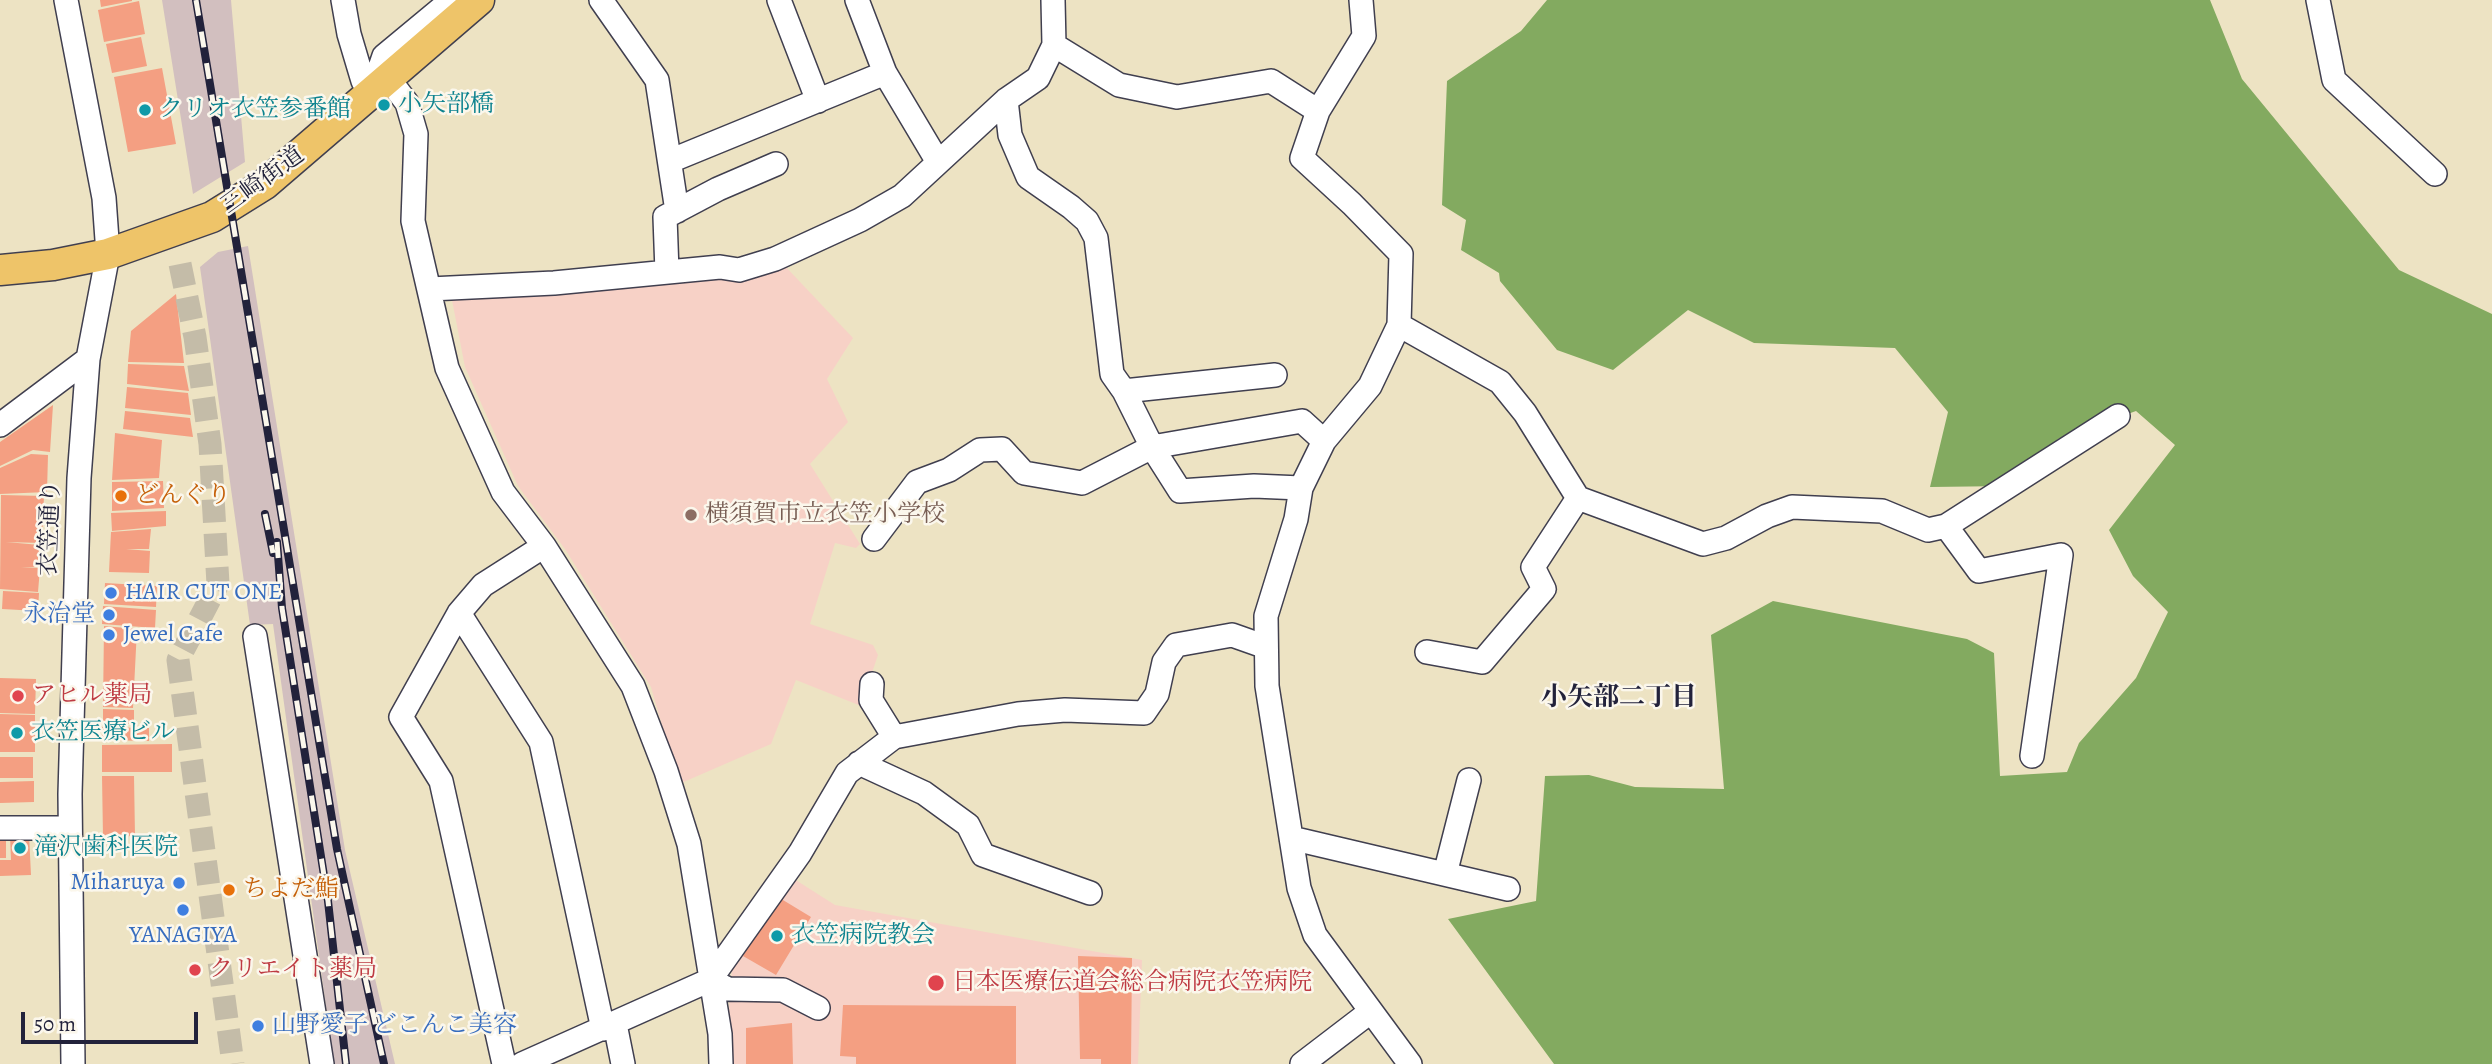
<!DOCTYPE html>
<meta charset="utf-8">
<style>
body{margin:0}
#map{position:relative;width:2492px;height:1064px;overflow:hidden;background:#ede3c3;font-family:Alegreya,serif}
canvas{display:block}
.scale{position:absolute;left:21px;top:1012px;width:177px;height:32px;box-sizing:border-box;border:4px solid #22223b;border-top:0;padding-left:9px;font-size:21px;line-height:24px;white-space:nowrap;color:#22223b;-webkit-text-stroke:5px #fbf7ec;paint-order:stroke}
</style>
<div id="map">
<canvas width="2492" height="1064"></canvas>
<div class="scale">50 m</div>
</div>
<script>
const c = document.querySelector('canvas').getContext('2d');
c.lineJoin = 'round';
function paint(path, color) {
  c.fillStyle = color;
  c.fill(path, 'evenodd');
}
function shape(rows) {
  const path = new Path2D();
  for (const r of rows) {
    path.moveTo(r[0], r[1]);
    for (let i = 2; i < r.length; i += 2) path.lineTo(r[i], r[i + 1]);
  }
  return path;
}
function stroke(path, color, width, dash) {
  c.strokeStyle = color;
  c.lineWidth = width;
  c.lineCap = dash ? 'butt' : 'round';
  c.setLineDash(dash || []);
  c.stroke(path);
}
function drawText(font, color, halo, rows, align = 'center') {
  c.font = font + ' Alegreya,"Noto Serif JP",serif';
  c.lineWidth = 5;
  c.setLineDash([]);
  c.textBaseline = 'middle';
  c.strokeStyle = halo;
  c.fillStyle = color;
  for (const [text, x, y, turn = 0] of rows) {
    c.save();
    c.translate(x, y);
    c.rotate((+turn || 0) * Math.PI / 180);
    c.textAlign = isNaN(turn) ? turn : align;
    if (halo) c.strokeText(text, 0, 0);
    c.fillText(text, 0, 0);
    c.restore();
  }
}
const built = shape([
 [785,266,853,338,827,379,848,422,810,464,860,544,856,548,835,543,810,624,873,645,878,655,865,693,866,708,796,680,771,744,679,784,651,687,565,549,518,486,465,367,452,300,459,292,560,294,563,287],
 [791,877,835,905,1142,960,1138,1064,731,1064,729,1006,733,956]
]);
const industrial = shape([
 [162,0,231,0,245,162,193,194],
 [248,246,345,850,395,1064,334,1064,273,624,250,625,200,267,218,252]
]);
const forest = shape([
 [1547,0,2210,0,2242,79,2399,270,2492,314,2492,1064,1554,1064,1448,919,1536,901,1545,776,1589,775,1635,787,1724,789,1711,635,1773,601,1967,639,1994,653,2000,776,2067,772,2079,743,2136,678,2168,612,2133,576,2109,530,2175,445,2136,411,2058,439,2008,486,1930,487,1948,412,1895,348,1754,343,1688,310,1613,370,1557,350,1500,281,1499,273,1461,250,1466,220,1442,205,1447,81,1521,31]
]);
const building = shape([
 [100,0,132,0,132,1,101,7],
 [139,1,145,34,104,42,98,10],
 [141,37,147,66,112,73,106,44],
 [162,68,176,144,128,152,114,77],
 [176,294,184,363,128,362,131,331],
 [128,364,184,366,189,391,127,384],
 [127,387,188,393,191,415,125,408],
 [53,405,50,452,33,450,0,466,0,442],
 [125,411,190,418,193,437,123,429],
 [115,433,162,440,159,478,112,480],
 [31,454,48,455,47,492,0,494,0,468],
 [163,481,164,508,112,511,112,482],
 [1,495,44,496,42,543,6,542,40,545,38,567,21,567,40,568,38,592,0,589],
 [166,511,166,526,112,531,111,513],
 [151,529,149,549,126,549,150,551,149,573,109,572,111,532],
 [105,583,157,586,156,607,104,604],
 [3,591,39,593,38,611,2,609],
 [103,606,156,610,155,628,102,624],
 [104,626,137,629,133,708,103,707],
 [0,678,36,679,35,714,0,713],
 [103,709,134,710,134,724,103,723],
 [0,714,35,715,35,752,0,752],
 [102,727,149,728,149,741,102,740],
 [172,744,172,772,102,772,102,745],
 [0,757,33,757,33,778,0,778],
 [102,776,134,776,135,836,103,837],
 [34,781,34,802,0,803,0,782],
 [0,834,6,834,6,858,0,858],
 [29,834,31,875,0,876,0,860,11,860,10,835],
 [778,897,811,917,776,975,743,956],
 [1078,956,1132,958,1131,1064,1101,1064,1101,1059,1080,1059],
 [843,1005,1016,1006,1016,1064,856,1064,856,1057,840,1056],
 [792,1023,793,1064,746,1064,746,1028]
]);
const minorTunnel = shape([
 [180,264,195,337,210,444,218,584,178,660,233,1064]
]);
const minor = shape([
 [66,0,104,198,108,254,88,359,79,478,70,794,73,1064],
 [343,0,349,34,363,81,372,91],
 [601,0,657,80,677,211],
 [779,0,818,101],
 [857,0,885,73,938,162],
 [1053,0,1054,45],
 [1361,0,1364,36,1318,111,1302,158,1352,204,1401,254,1399,325,1370,386,1324,441,1301,488,1296,519,1266,616,1267,686,1299,888,1315,935,1410,1064],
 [2318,0,2334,80,2435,174],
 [388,78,407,103,416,134,413,221,447,368,503,492,544,546,633,686,666,771,689,844,720,1034,721,1064],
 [372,91,384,56,448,3,456,0],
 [1006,100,1010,135,1028,177,1071,207,1087,221,1096,238,1112,374,1124,391,1152,447,1180,491,1254,486,1301,488],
 [670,161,885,73],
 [667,272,665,217,718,189,776,164],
 [430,289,554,283,720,267,739,270,775,259,860,220,902,196,1006,100,1038,78,1054,45,1119,85,1177,97,1271,81,1318,111],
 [1399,325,1500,382,1525,413,1578,498,1703,544,1726,538,1767,516,1792,507,1882,511,1928,530,1946,526,2118,416],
 [1124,391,1275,375],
 [0,425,88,359],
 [1946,526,1979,571,2061,555,2032,756],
 [874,539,917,482,949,470,980,450,1002,449,1024,473,1082,483,1152,447,1302,421,1324,441],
 [459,613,541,742,603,1029],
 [255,636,322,1064],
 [1427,652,1482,662,1544,589,1533,567,1578,498],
 [894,737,1018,714,1065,710,1144,713,1157,694,1164,662,1176,645,1232,635,1266,647],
 [859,763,924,793,968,825,983,855,1090,893],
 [0,828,70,828],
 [1291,838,1508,889],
 [1445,874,1469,780],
 [710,980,728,989,783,990,818,1008],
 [615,1024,623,1064],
 [504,1064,441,781,401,717,459,613,483,585,544,546],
 [522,1064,710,980,800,853,847,773,894,737,871,700,872,684],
 [1302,1064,1370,1012]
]);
const major = shape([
 [0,270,53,265,108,254,212,217,265,184,479,0]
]);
const rail = shape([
 [196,0,337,849,384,1064],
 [265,514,273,553],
 [277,542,282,608,328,901,346,1064]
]);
const markers = [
 [384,105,7,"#0f9aa8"],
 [145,110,7,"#0f9aa8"],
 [121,496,7,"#e8710a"],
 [691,515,7,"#8d6e63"],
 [111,593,7,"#3f7fe0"],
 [109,615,7,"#3f7fe0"],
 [109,635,7,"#3f7fe0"],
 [18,696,7,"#e0444e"],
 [17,733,7,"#0f9aa8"],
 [20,848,7,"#0f9aa8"],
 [179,883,7,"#3f7fe0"],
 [229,890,7,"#e8710a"],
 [183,910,7,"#3f7fe0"],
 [777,936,7,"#0f9aa8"],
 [195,970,7,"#e0444e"],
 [936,983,9,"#e0444e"],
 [258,1026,7,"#3f7fe0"]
];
const cultureNames = [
 ["小矢部橋",398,105],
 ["クリオ衣笠参番館",159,110],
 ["衣笠医療ビル",31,733],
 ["滝沢歯科医院",34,848],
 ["衣笠病院教会",791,936]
];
const streetNames = [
 ["三崎街道",263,181,-36],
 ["衣笠通り",51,528,-88]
];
const foodNames = [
 ["どんぐり",135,496],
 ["ちよだ鮨",243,890]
];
const educationNames = [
 ["横須賀市立衣笠小学校",705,515]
];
const shopNames = [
 ["HAIR CUT ONE",125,593],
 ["永治堂",95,615,"right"],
 ["Jewel Cafe",123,635],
 ["Miharuya",165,883,"right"],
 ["YANAGIYA",183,936,"center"],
 ["山野愛子 どこんこ美容",272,1026]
];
const healthNames = [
 ["アヒル薬局",32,696],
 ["クリエイト薬局",209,970],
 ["日本医療伝道会総合病院衣笠病院",952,983]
];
const neighbourhoodNames = [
 ["小矢部二丁目",1619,699]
];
paint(built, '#f7d1c6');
paint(industrial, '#d2bfbf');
paint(forest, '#83aa60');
paint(building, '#f49f82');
stroke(minorTunnel, '#c4bca8', 23, [23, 11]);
stroke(minor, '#403f4f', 26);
stroke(major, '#403f4f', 33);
stroke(minor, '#fff', 23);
stroke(major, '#eec469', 30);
stroke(rail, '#22223b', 8);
stroke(rail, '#fbf7ec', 5, [16]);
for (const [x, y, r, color] of markers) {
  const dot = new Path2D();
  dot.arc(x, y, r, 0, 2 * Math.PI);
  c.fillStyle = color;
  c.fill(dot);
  stroke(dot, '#fbf7ec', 2.5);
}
drawText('24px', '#0d838f', '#fbf7ec', cultureNames, 'left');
drawText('24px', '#22223b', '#fbf7ec', streetNames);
drawText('24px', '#c56008', '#fbf7ec', foodNames, 'left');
drawText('24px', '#785e54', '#fbf7ec', educationNames, 'left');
drawText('24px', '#366cbe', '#fbf7ec', shopNames, 'left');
drawText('24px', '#be3a42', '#fbf7ec', healthNames, 'left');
drawText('bold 26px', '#22223b', '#fbf7ec', neighbourhoodNames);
</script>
